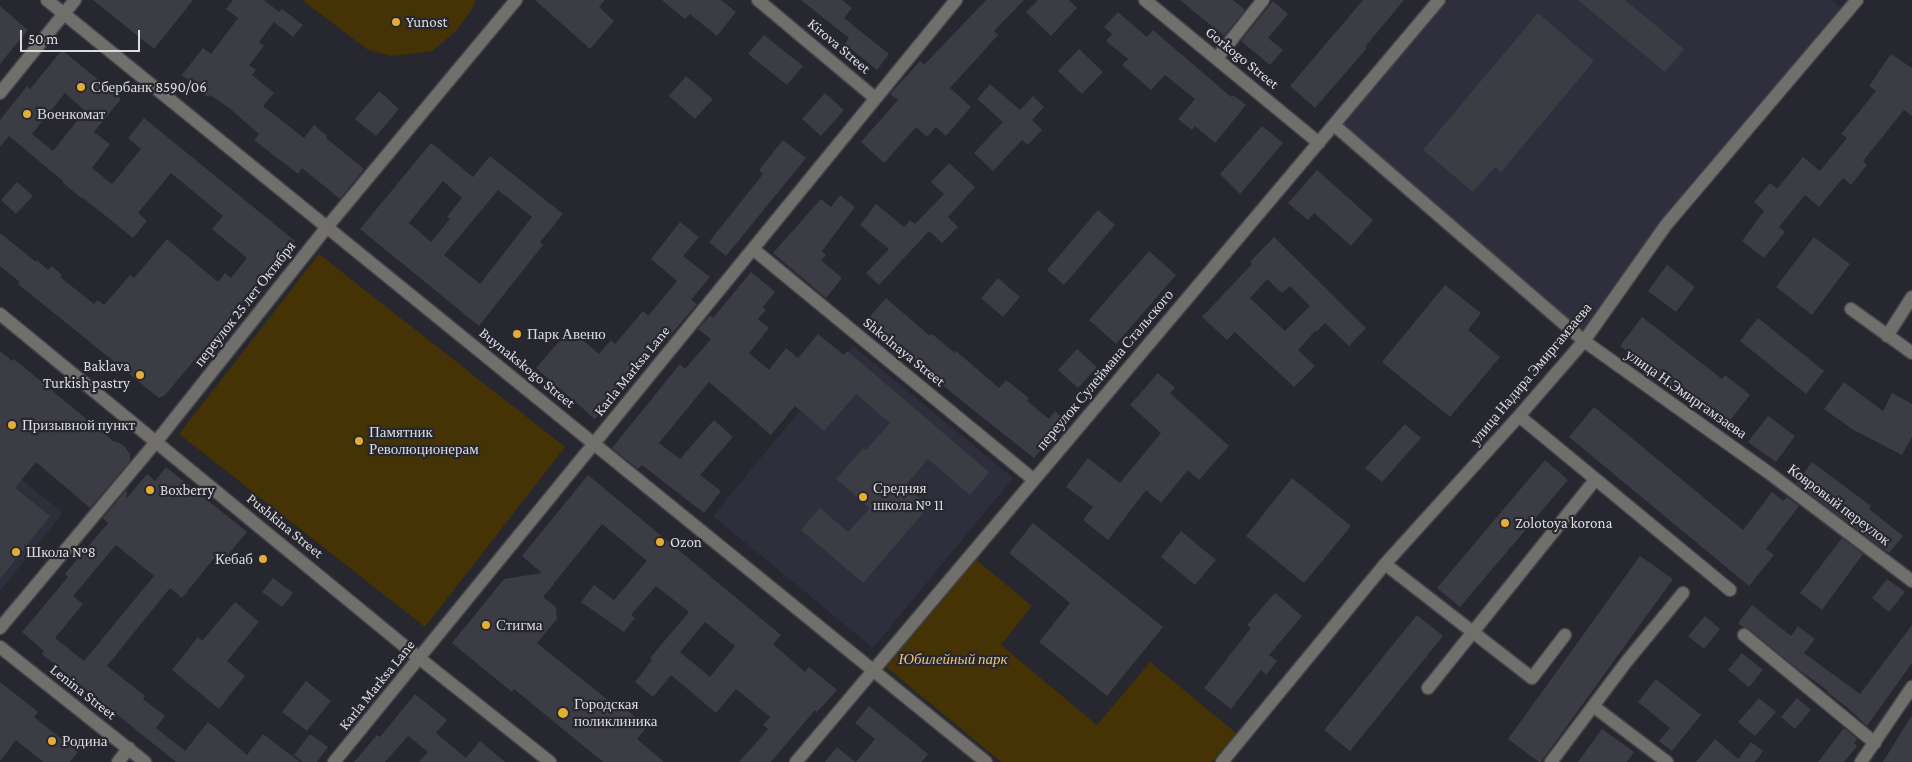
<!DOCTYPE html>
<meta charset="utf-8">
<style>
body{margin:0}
#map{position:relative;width:1912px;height:762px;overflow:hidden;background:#27272f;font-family:"Crimson Pro",serif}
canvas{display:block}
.scale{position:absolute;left:20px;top:30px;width:120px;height:22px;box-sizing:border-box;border:2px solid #dbdbe0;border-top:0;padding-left:6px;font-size:15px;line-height:18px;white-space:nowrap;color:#dbdbe0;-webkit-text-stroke:4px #27272f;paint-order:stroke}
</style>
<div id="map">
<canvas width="1912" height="762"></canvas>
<div class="scale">50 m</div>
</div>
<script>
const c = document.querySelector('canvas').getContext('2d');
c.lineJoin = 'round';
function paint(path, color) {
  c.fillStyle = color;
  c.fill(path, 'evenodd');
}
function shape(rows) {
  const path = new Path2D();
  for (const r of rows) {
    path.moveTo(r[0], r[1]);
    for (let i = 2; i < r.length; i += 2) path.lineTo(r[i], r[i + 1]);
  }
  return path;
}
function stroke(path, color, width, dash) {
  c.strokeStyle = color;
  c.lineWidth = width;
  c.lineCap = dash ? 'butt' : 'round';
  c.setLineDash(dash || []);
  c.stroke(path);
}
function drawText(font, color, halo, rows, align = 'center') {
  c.font = font + ' "Crimson Pro",serif';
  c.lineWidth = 4.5;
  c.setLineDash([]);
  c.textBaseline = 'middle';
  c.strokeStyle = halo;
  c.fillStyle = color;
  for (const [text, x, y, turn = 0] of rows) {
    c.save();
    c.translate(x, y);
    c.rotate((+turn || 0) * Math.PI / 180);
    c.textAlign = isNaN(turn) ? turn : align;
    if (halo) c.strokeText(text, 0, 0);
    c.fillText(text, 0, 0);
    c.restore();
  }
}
const built = shape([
 [1439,0,1832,0,1846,11,1584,341,1334,125],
 [853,346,1013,478,873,648,713,516],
 [0,462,63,513,0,591]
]);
const green = shape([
 [302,0,476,0,471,11,455,32,432,51,392,56,368,50],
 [319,254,565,447,425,627,179,434],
 [973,557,1032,606,1001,645,1097,725,1150,662,1236,733,1212,762,1001,762,884,665]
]);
const building = shape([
 [93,0,193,0,154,49],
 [233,0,264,0,279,12,282,9,303,25,293,37,274,22,259,42,264,46,249,65,256,70,252,75,274,93,263,106,304,138,314,125,327,136,326,138,364,169,340,199,302,168,298,174,254,140,259,134,228,107,210,95,208,97,182,75,203,48,211,54,238,18,226,9],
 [535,0,605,0,599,7,614,21,590,49],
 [662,0,721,0,736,12,717,36,690,14,685,19],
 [801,0,842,0,852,8,844,18,889,54,877,70,845,44,849,38],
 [986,0,1024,0,994,31,998,35,950,88,971,107,946,136,936,127,927,137,916,127,884,163,861,142,898,100,890,94,920,61,924,65],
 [1038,0,1069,0,1077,8,1051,36,1026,12],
 [1180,0,1233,0,1245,10,1224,36],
 [1363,0,1404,0,1365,47,1367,48,1315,108,1290,86],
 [1578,0,1625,0,1684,49,1665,72],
 [1273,1,1288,14,1268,38,1283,50,1270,65,1241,41],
 [0,6,28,30,0,64],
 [1118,12,1147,37,1153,30,1231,97,1233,95,1246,105,1215,143,1195,126,1192,130,1178,119,1195,99,1165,75,1151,90,1122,65,1128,59,1106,41,1112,34,1104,27],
 [1538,13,1594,61,1501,172,1495,167,1473,192,1423,150],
 [764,35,803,66,787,85,748,54],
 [1079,49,1103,72,1082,94,1058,71],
 [62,50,121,99,94,132,110,144,92,168,112,184,141,149,128,138,144,118,295,241,165,395,159,398,18,284,20,282,0,266,0,233,36,262,37,260,48,270,52,266,62,275,60,277,94,304,98,300,104,305,130,275,134,278,167,239,218,282,225,273,231,278,247,258,212,229,223,216,171,173,138,213,147,221,133,238,82,197,81,198,62,182,63,181,9,136,0,147,0,120,27,86,30,89],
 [65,93,85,111,53,151,32,134],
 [1891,54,1912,68,1912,116,1904,110,1863,161,1867,165,1851,185,1843,178,1819,207,1805,195,1779,227,1785,232,1764,258,1742,241,1764,211,1754,202,1770,183,1777,189,1803,157,1820,171,1847,138,1841,134,1876,91,1869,86],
 [686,76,713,99,695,119,669,96],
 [990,84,1020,110,1033,96,1044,107,1032,120,1042,130,1028,145,1022,140,993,171,974,153,1003,122,977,99],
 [379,91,399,109,376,136,355,119],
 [825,93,844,110,821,136,802,119],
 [1262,126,1283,143,1240,194,1220,174],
 [783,140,806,158,726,256,709,242,763,174,759,170],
 [431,143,473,177,490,156,563,214,540,242,543,245,479,326,360,229],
 [443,181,462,198,447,217,450,219,431,242,409,223],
 [498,190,532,217,480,284,444,255],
 [949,163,975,187,948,217,958,227,942,243,929,231,879,285,866,273,889,249,860,225,876,204,904,227,910,220,915,224,944,194,931,182],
 [1317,170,1373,220,1351,246,1314,213,1308,220,1288,203],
 [17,182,33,196,16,214,1,200],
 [840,195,855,207,822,251,826,255,821,260,842,278,826,298,773,253,821,199,831,207],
 [1098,210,1115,225,1064,285,1047,270],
 [680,222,699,237,683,256,710,277,691,300,697,304,657,351,653,347,616,389,619,392,595,419,536,368,570,329,599,354,611,340,615,344,643,311,648,316,677,281,651,259],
 [1274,237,1366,328,1349,346,1325,323,1316,332,1315,331,1298,350,1315,366,1294,387,1235,332,1227,340,1202,317,1252,264,1250,262],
 [1267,279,1282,293,1290,286,1310,306,1285,331,1250,298],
 [1814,237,1850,264,1812,315,1776,287],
 [1149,251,1176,275,1116,344,1089,320],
 [1667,265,1695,287,1676,312,1648,291],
 [751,272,775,292,763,307,766,310,758,319,769,328,749,353,769,370,786,348,798,358,818,334,844,355,847,351,989,472,970,495,928,459,905,486,929,506,863,583,801,530,820,508,848,532,870,508,836,479,863,448,866,450,890,423,856,394,824,431,795,406,771,435,709,382,659,443,680,459,714,420,733,437,700,475,721,491,704,513,642,465,638,469,612,448,680,364,685,369,711,339,698,329,710,315,713,318],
 [998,278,1020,297,1003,317,981,298],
 [1445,285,1481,313,1468,330,1500,357,1450,417,1382,362],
 [886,298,930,336,932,334,955,353,956,351,999,388,1006,380,1029,398,1027,401,1049,419,1055,411,1065,420,1034,458,972,409,927,372,925,375,909,362,912,358,866,321],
 [1642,317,1722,379,1725,375,1750,395,1728,423,1695,397,1692,401,1620,346],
 [1758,318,1824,371,1806,394,1740,341],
 [1077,349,1097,367,1078,388,1058,370],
 [0,351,12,361,14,359,113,441,118,442,125,447,130,454,130,461,90,508,36,462,15,488,50,516,0,579],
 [1158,373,1175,388,1170,393,1229,446,1199,480,1188,470,1161,503,1146,490,1108,540,1083,520,1093,507,1066,487,1088,458,1120,483,1161,433,1130,405],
 [1844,382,1883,411,1892,393,1912,404,1912,437,1902,455,1852,429,1824,409],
 [1594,407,1743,530,1772,492,1783,501,1787,497,1799,506,1766,549,1774,555,1749,586,1569,437],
 [1768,416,1795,436,1776,462,1748,442],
 [1405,424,1421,438,1382,482,1365,468],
 [1545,460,1568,480,1460,607,1437,588],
 [1812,462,1871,506,1869,509,1903,536,1889,553,1796,483],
 [166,467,247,532,222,562,215,557,182,598,170,588,107,666,145,696,143,699,165,716,156,728,185,751,208,722,247,755,263,734,300,762,176,762,42,654,44,651,22,632,68,577,65,574,108,523,103,518,127,489,126,499,147,474,155,481],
 [116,545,154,576,84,661,55,638,83,604,73,596],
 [588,475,781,635,773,644,805,672,809,667,837,690,817,712,815,710,771,762,739,762,768,729,763,725,770,717,736,689,716,713,671,675,653,697,635,682,652,660,650,658,689,612,656,586,631,615,635,618,624,632,581,602,594,585,614,600,647,561,602,524,555,582,553,581,554,584,543,597,556,607,557,619,537,643,619,709,622,706,647,727,637,739,664,762,603,762,514,689,512,692,452,643,504,579,542,573,522,556],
 [705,622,735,646,710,677,680,652],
 [1292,478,1351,526,1304,583,1246,536],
 [1033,523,1163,627,1107,696,1039,642,1070,603,1009,553],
 [1181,531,1216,560,1195,585,1161,557],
 [1842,538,1863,554,1822,610,1800,593],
 [1640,556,1673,579,1541,762,1539,762,1508,739],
 [273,578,293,593,282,607,262,592],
 [1887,579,1905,592,1889,612,1872,598],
 [1275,593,1302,616,1269,655,1277,661,1266,675,1261,670,1231,709,1204,688,1251,628,1247,625],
 [235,602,259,622,227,661,245,676,219,709,172,670,198,637,202,641],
 [1752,605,1791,636,1798,626,1815,639,1804,653,1860,694,1912,625,1912,663,1867,726,1849,709,1827,692,1828,691,1795,667,1749,629,1743,627,1738,623],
 [1417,615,1443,636,1350,751,1324,730],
 [1705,616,1720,629,1704,649,1688,636],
 [1742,653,1763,670,1749,687,1728,670],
 [1656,679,1701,715,1672,751,1659,741,1670,728,1638,702],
 [306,681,331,701,307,731,282,712],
 [0,682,38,712,34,717,78,752,70,762,43,762,16,740,0,761],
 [415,694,447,720,436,733,466,758,480,741,505,762,419,762,428,752,408,736,385,762,354,762,377,735,380,737],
 [1759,698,1776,712,1755,736,1738,722],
 [1797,698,1811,710,1795,729,1781,717],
 [869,706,928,754,922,762,856,762,875,739,855,723],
 [1912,715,1912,762,1883,762],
 [1844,728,1857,739,1854,743,1857,746,1844,762,1818,762],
 [1602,729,1634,752,1627,762,1578,762],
 [310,734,328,747,317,762,303,762,294,755],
 [1715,739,1738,759,1751,742,1763,751,1755,762,1696,762],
 [837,747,855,762,825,762]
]);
const minor = shape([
 [47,0,986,762],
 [758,0,875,98],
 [1145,0,1319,143],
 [1217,58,1263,0],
 [0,93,75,0],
 [1334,125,1584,341,1769,473,1912,581],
 [753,249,1034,480],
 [1851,309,1912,353],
 [0,314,419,658,550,762],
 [1887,336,1912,297],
 [1519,416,1730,590],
 [1385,564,1532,678,1565,635],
 [0,628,156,442,327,227,516,0],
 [1744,635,1875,743],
 [0,647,145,762],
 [1428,688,1595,480],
 [1593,706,1667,762],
 [118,762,129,748],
 [334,762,956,0],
 [796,762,1439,0],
 [1222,762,1385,564,1519,416,1584,341,1666,225,1857,0],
 [1551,762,1627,661,1683,593],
 [1861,762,1912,687]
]);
const markers = [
 [396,22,5,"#e3ae35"],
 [81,87,5,"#e3ae35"],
 [27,114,5,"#e3ae35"],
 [517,334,5,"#e3ae35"],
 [140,375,5,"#e3ae35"],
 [12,425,5,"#e3ae35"],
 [359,441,5,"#e3ae35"],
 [150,490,5,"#e3ae35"],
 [863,497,5,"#e3ae35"],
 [1505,523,5,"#e3ae35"],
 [660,542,5,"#e3ae35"],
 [16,552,5,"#e3ae35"],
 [263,559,5,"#e3ae35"],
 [486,625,5,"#e3ae35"],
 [563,713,6,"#e3ae35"],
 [52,741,5,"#e3ae35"]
];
const poiNames = [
 ["Yunost",406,22],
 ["Сбербанк 8590/06",91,87],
 ["Военкомат",37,114],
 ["Парк Авеню",527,334],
 ["Baklava",130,366,"right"],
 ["Turkish pastry",130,383,"right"],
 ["Призывной пункт",22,425],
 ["Памятник",369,432],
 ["Революционерам",369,449],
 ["Средняя",873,488],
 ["школа № 11",873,505],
 ["Boxberry",160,490],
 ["Zolotoya korona",1515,523],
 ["Ozon",670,542],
 ["Школа №8",26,552],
 ["Кебаб",253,559,"right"],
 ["Стигма",496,625],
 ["Городская",574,704],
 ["поликлиника",574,721],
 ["Родина",62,741]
];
const streetNames = [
 ["Kirova Street",839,46,40],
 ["Gorkogo Street",1242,58,39],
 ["переулок 25 лет Октября",245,304,-52],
 ["Shkolnaya Street",904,352,39],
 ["Buynakskogo Street",527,368,39],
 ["переулок Сулеймана Стальского",1105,370,-50],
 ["Karla Marksa Lane",632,371,-51],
 ["улица Надира Эмиргамзаева",1531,374,-50],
 ["улица Н.Эмиргамзаева",1686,394,35],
 ["Ковровый переулок",1839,505,37],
 ["Pushkina Street",285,526,39],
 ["Karla Marksa Lane",377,685,-51],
 ["Lenina Street",83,692,38]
];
const parkNames = [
 ["Юбилейный парк",953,659]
];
paint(built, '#2f2e3d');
paint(green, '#453205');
paint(building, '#3c3c45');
stroke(minor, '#44444b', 15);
stroke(minor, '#716f6b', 12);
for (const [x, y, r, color] of markers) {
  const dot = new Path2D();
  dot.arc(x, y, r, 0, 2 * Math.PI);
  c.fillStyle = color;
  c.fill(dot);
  stroke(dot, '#27272f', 2);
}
drawText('15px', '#dbdbe0', '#27272f', poiNames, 'left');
drawText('15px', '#dbdbe0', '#27272f', streetNames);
drawText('italic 15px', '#ebc476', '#27272f', parkNames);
</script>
